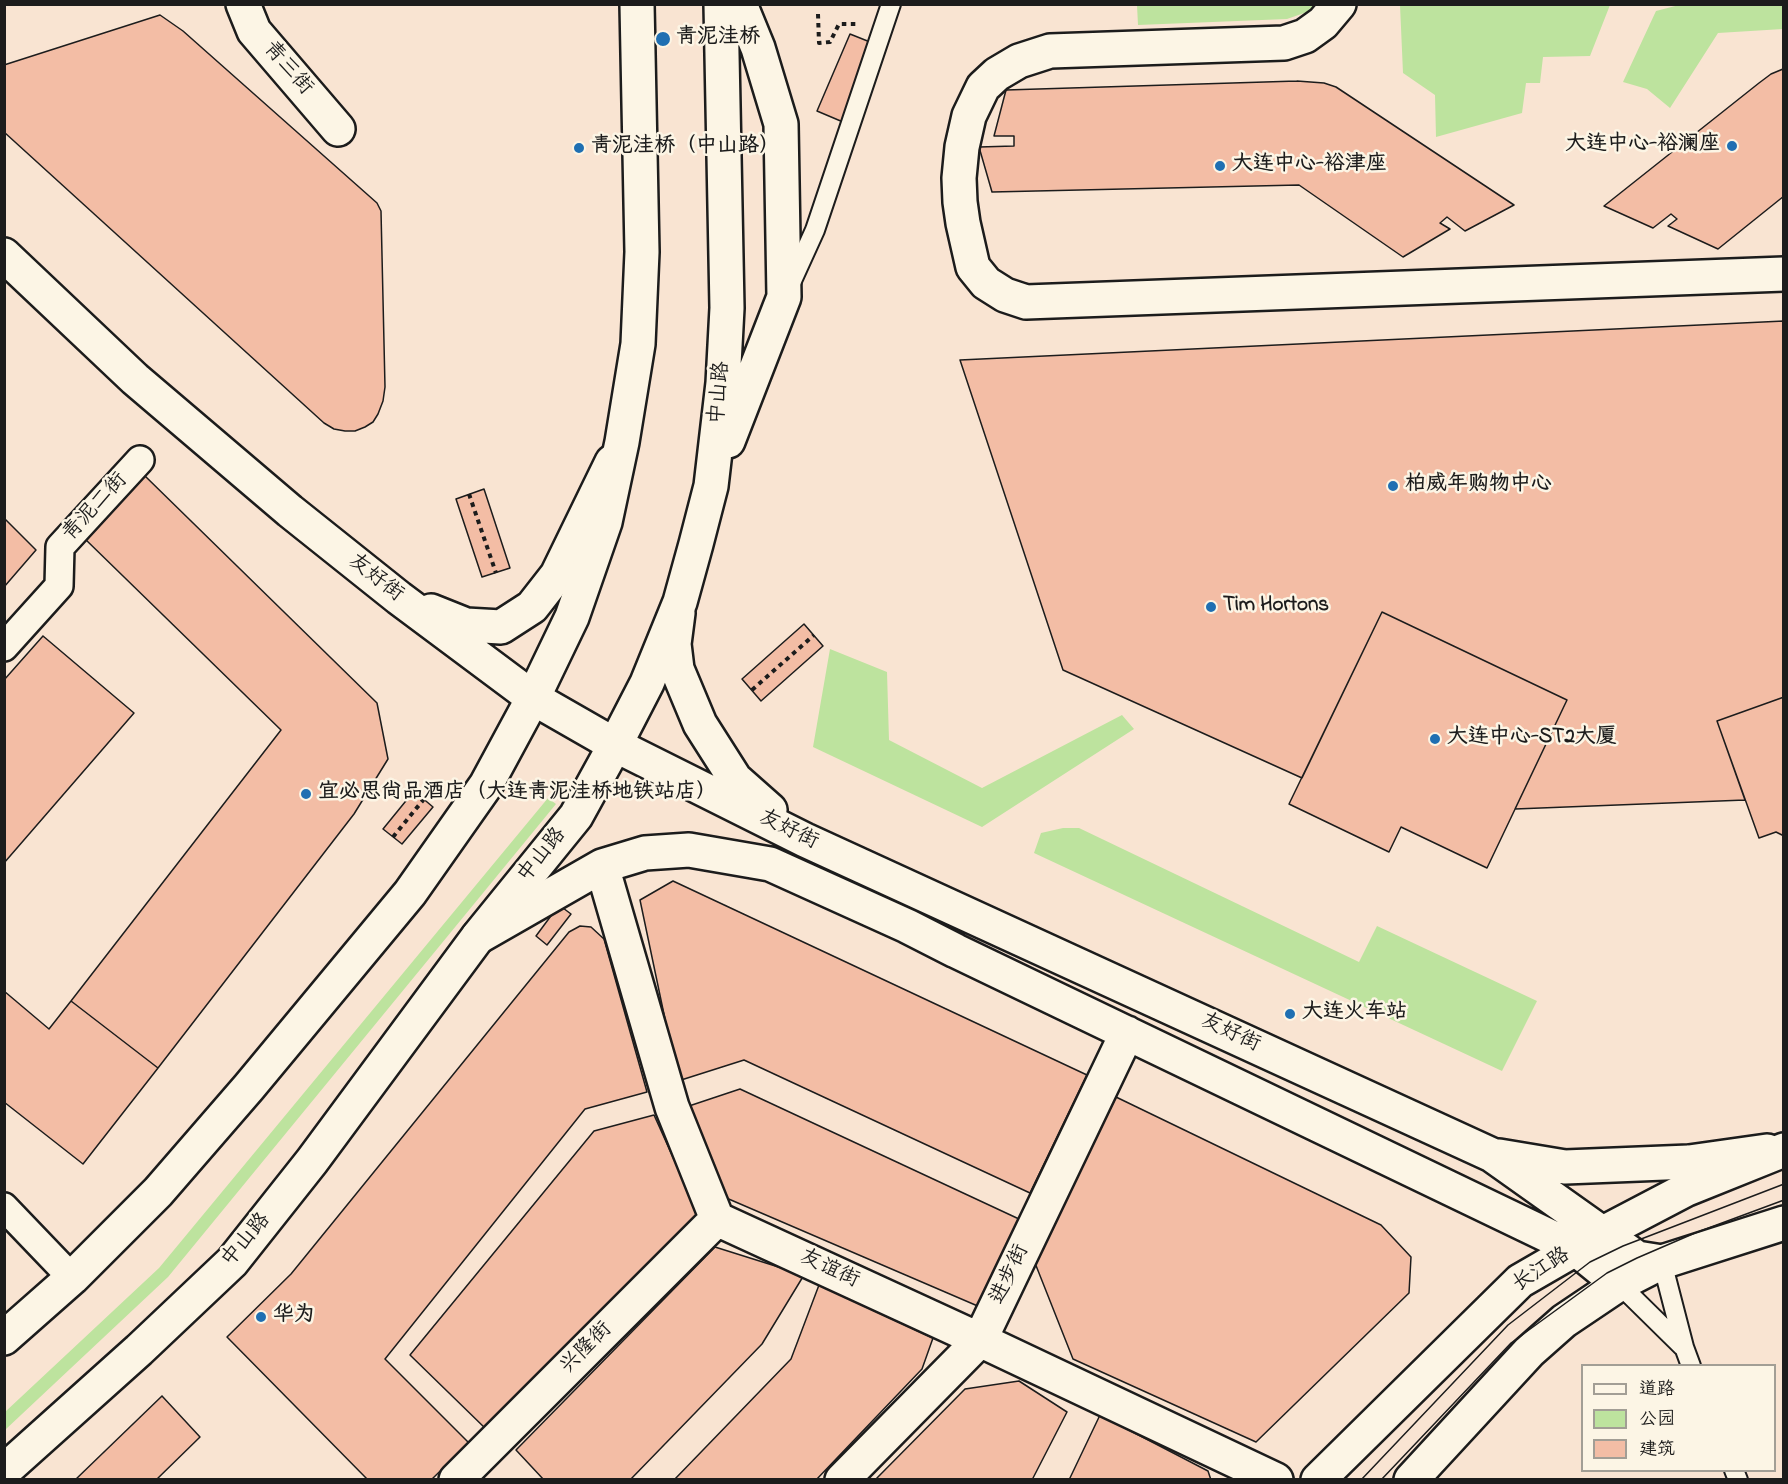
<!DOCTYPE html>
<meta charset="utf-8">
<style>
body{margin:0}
#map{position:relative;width:1788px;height:1484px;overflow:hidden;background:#f9e4d2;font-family:"Indie Flower","LXGW WenKai TC",sans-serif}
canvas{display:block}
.frame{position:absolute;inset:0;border:6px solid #1c1c1c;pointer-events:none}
.legend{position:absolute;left:1581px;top:1364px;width:195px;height:108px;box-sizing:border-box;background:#fcf5e5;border:2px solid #a29e95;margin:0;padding:8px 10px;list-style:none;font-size:18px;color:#1c1c1c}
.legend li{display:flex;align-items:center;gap:12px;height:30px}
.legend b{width:30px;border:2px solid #a29e95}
</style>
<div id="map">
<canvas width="1788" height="1484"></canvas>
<div class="frame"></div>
<ul class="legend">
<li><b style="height:8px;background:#fcf5e5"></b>道路</li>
<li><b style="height:16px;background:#bde39e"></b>公园</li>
<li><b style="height:16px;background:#f3bda5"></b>建筑</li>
</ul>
</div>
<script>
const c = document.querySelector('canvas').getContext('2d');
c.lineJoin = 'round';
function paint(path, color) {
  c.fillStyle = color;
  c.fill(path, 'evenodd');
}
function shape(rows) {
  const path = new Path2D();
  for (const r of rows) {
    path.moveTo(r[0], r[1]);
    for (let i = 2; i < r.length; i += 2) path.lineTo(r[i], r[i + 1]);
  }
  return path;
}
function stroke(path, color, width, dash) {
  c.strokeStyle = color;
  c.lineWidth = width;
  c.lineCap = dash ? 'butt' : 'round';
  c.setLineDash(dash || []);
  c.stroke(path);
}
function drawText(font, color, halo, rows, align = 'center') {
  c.font = font + ' "Indie Flower","LXGW WenKai TC",sans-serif';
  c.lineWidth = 5;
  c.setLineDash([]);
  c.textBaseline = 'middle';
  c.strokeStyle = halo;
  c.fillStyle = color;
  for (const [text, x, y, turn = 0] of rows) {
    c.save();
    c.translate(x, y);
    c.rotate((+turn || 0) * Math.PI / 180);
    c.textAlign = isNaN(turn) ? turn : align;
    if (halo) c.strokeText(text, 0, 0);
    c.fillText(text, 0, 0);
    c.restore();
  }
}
const green = shape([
 [1683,4,1783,5,1783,29,1718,33,1670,108,1647,89,1623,82,1656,11],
 [1137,5,1317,5,1307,12,1287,19,1138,25],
 [1400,5,1400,4,1610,5,1590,56,1543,57,1540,83,1526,83,1522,113,1436,137,1435,95,1403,73],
 [830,649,887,672,889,740,982,788,1122,715,1134,729,982,827,813,747],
 [548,798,556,804,168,1277,5,1430,5,1412,159,1268],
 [1063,828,1079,828,1359,962,1377,926,1537,1001,1502,1071,1034,853,1041,833]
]);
const building = shape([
 [160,15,183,31,377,203,381,211,385,387,383,401,378,414,373,422,365,427,355,431,345,431,334,429,324,423,4,132,4,65,160,15],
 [850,34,875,44,843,122,817,111,850,34],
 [1783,69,1784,196,1718,249,1668,226,1677,219,1671,214,1653,228,1604,206,1759,83,1771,74,1783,69],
 [1297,81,1324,83,1336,87,1514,205,1465,231,1447,217,1440,223,1450,229,1403,257,1299,185,992,192,979,147,1014,146,1014,136,994,136,1006,90,1297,81],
 [1784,321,1784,697,1717,721,1745,800,1515,809,1567,700,1382,612,1302,778,1063,670,960,360,1784,321],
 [145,476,377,703,388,759,354,814,158,1068,71,1001,281,730,84,538,145,476],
 [484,489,510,568,482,577,456,499,484,489],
 [4,518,36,550,4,587,4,518],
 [1382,612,1567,700,1487,868,1401,827,1389,852,1289,804,1382,612],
 [804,624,823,646,761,701,742,679,804,624],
 [43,636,134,713,4,863,4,680,43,636],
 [1784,697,1784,836,1776,832,1759,838,1717,721,1784,697],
 [414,791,433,807,402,844,383,829,414,791],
 [673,881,1087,1075,1030,1193,744,1060,678,1081,640,900,673,881],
 [559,905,571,914,547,945,536,936,559,905],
 [580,926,591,927,604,939,647,1092,585,1109,385,1359,469,1443,431,1480,368,1480,227,1337,291,1274,569,932,580,926],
 [4,991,49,1029,71,1001,158,1068,83,1164,4,1102,4,991],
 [740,1089,1019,1219,980,1307,724,1197,689,1106,740,1089],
 [1116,1097,1381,1225,1411,1257,1409,1293,1256,1442,1073,1359,1035,1263,1116,1097],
 [654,1115,699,1215,487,1430,410,1355,594,1131,654,1115],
 [715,1247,804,1275,762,1344,630,1480,544,1480,516,1450,715,1247],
 [819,1285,933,1338,922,1369,816,1480,674,1480,791,1359,819,1285],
 [1019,1381,1067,1412,1032,1480,875,1480,965,1389,1019,1381],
 [162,1396,200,1437,156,1480,75,1480,162,1396],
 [1100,1415,1208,1471,1211,1480,1069,1480,1100,1415]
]);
const path = shape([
 [818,14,819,43,830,42,839,24,857,24],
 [469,494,496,573],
 [752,690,814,635],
 [393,837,424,799]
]);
const service = shape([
 [790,285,815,230,891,4],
 [1662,1262,1684,1347,1691,1366],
 [1619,1284,1682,1346],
 [1734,1470,1738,1480]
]);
const pedestrian = shape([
 [4,647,59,586,60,547,140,460],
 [4,1207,72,1278]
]);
const minor = shape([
 [243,4,254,31,338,129],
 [1339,4,1323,23,1305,36,1284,43,1050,51,1019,61,997,74,983,87,969,116,962,147,959,178,960,202,963,223,973,267,986,283,1005,295,1026,302,1784,274]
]);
const tertiary = shape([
 [4,255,135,379,290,511,399,598,533,698,615,745,805,840,1492,1155,1637,1258,1662,1262],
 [431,611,466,625,501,627,532,607,557,575,612,462],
 [678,613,674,644,677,669,700,724,735,779,770,810],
 [602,866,672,1107,717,1219,980,1340,1276,1480],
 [478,937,602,866,645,853,689,850,770,864,907,926,956,951,1576,1249,1619,1284],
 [1499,1156,1565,1167,1689,1162,1767,1151],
 [456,1480,717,1219],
 [842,1480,980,1340,1127,1033]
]);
const primary = shape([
 [728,441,784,297,781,124,758,48,740,4],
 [4,1338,72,1278,158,1192,249,1087,410,893,486,785,533,698,572,617,605,522,622,442,638,344,642,252,637,4],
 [4,1471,139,1350,232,1262,312,1161,477,938,576,816,615,745,647,683,680,602,696,544,711,486,723,383,727,308,721,4],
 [1318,1480,1520,1281,1603,1233,1687,1189,1784,1150],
 [1411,1480,1529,1352,1564,1321,1619,1284,1662,1262,1784,1223]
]);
const tram = shape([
 [1361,1480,1508,1325,1590,1262,1623,1246,1784,1184],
 [1381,1480,1511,1343,1607,1273,1637,1258,1695,1233,1784,1200]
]);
const markers = [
 [663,39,8,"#1f6fb2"],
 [1732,146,6,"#1f6fb2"],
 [579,148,6,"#1f6fb2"],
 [1220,166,6,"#1f6fb2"],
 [1393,486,6,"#1f6fb2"],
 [1211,607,6,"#1f6fb2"],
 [1435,739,6,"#1f6fb2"],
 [306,794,6,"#1f6fb2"],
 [1290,1014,6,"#1f6fb2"],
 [261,1317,6,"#1f6fb2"]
];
const poiNames = [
 ["青泥洼桥",676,39],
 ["大连中心-裕澜座",1720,146,"right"],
 ["青泥洼桥（中山路）",591,148],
 ["大连中心-裕津座",1232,166],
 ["柏威年购物中心",1405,486],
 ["Tim Hortons",1223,607],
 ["大连中心-ST2大厦",1447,739],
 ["宜必思尚品酒店（大连青泥洼桥地铁站店）",318,794],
 ["大连火车站",1302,1014],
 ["华为",273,1317]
];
const streetNames = [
 ["青三街",287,69,49],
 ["中山路",721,393,-85],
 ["青泥二街",96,508,-47],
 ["友好街",375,579,38],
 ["友好街",788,831,26],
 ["中山路",543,856,-51],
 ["友好街",1230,1034,25],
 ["中山路",247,1241,-50],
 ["友谊街",829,1270,25],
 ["长江路",1542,1271,-33],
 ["进步街",1011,1275,-65],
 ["兴隆街",587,1349,-45]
];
paint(green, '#bde39e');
paint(building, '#f3bda5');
stroke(building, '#1c1c1c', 1.5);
stroke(service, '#1c1c1c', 22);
stroke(pedestrian, '#1c1c1c', 32);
stroke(minor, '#1c1c1c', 38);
stroke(tertiary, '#1c1c1c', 38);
stroke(primary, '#1c1c1c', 38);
stroke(path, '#1c1c1c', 4, [4.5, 4.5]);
stroke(service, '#fcf5e5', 18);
stroke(pedestrian, '#fcf5e5', 27);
stroke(minor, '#fcf5e5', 33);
stroke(tertiary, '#fcf5e5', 33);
stroke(primary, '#fcf5e5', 33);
stroke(tram, '#1c1c1c', 1.5);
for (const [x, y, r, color] of markers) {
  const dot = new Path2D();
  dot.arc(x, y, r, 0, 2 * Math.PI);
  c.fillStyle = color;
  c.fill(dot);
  stroke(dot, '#fcf5e5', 2);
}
drawText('bold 21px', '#1c1c1c', '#fcf5e5', poiNames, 'left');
drawText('21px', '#1c1c1c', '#fcf5e5', streetNames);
</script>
